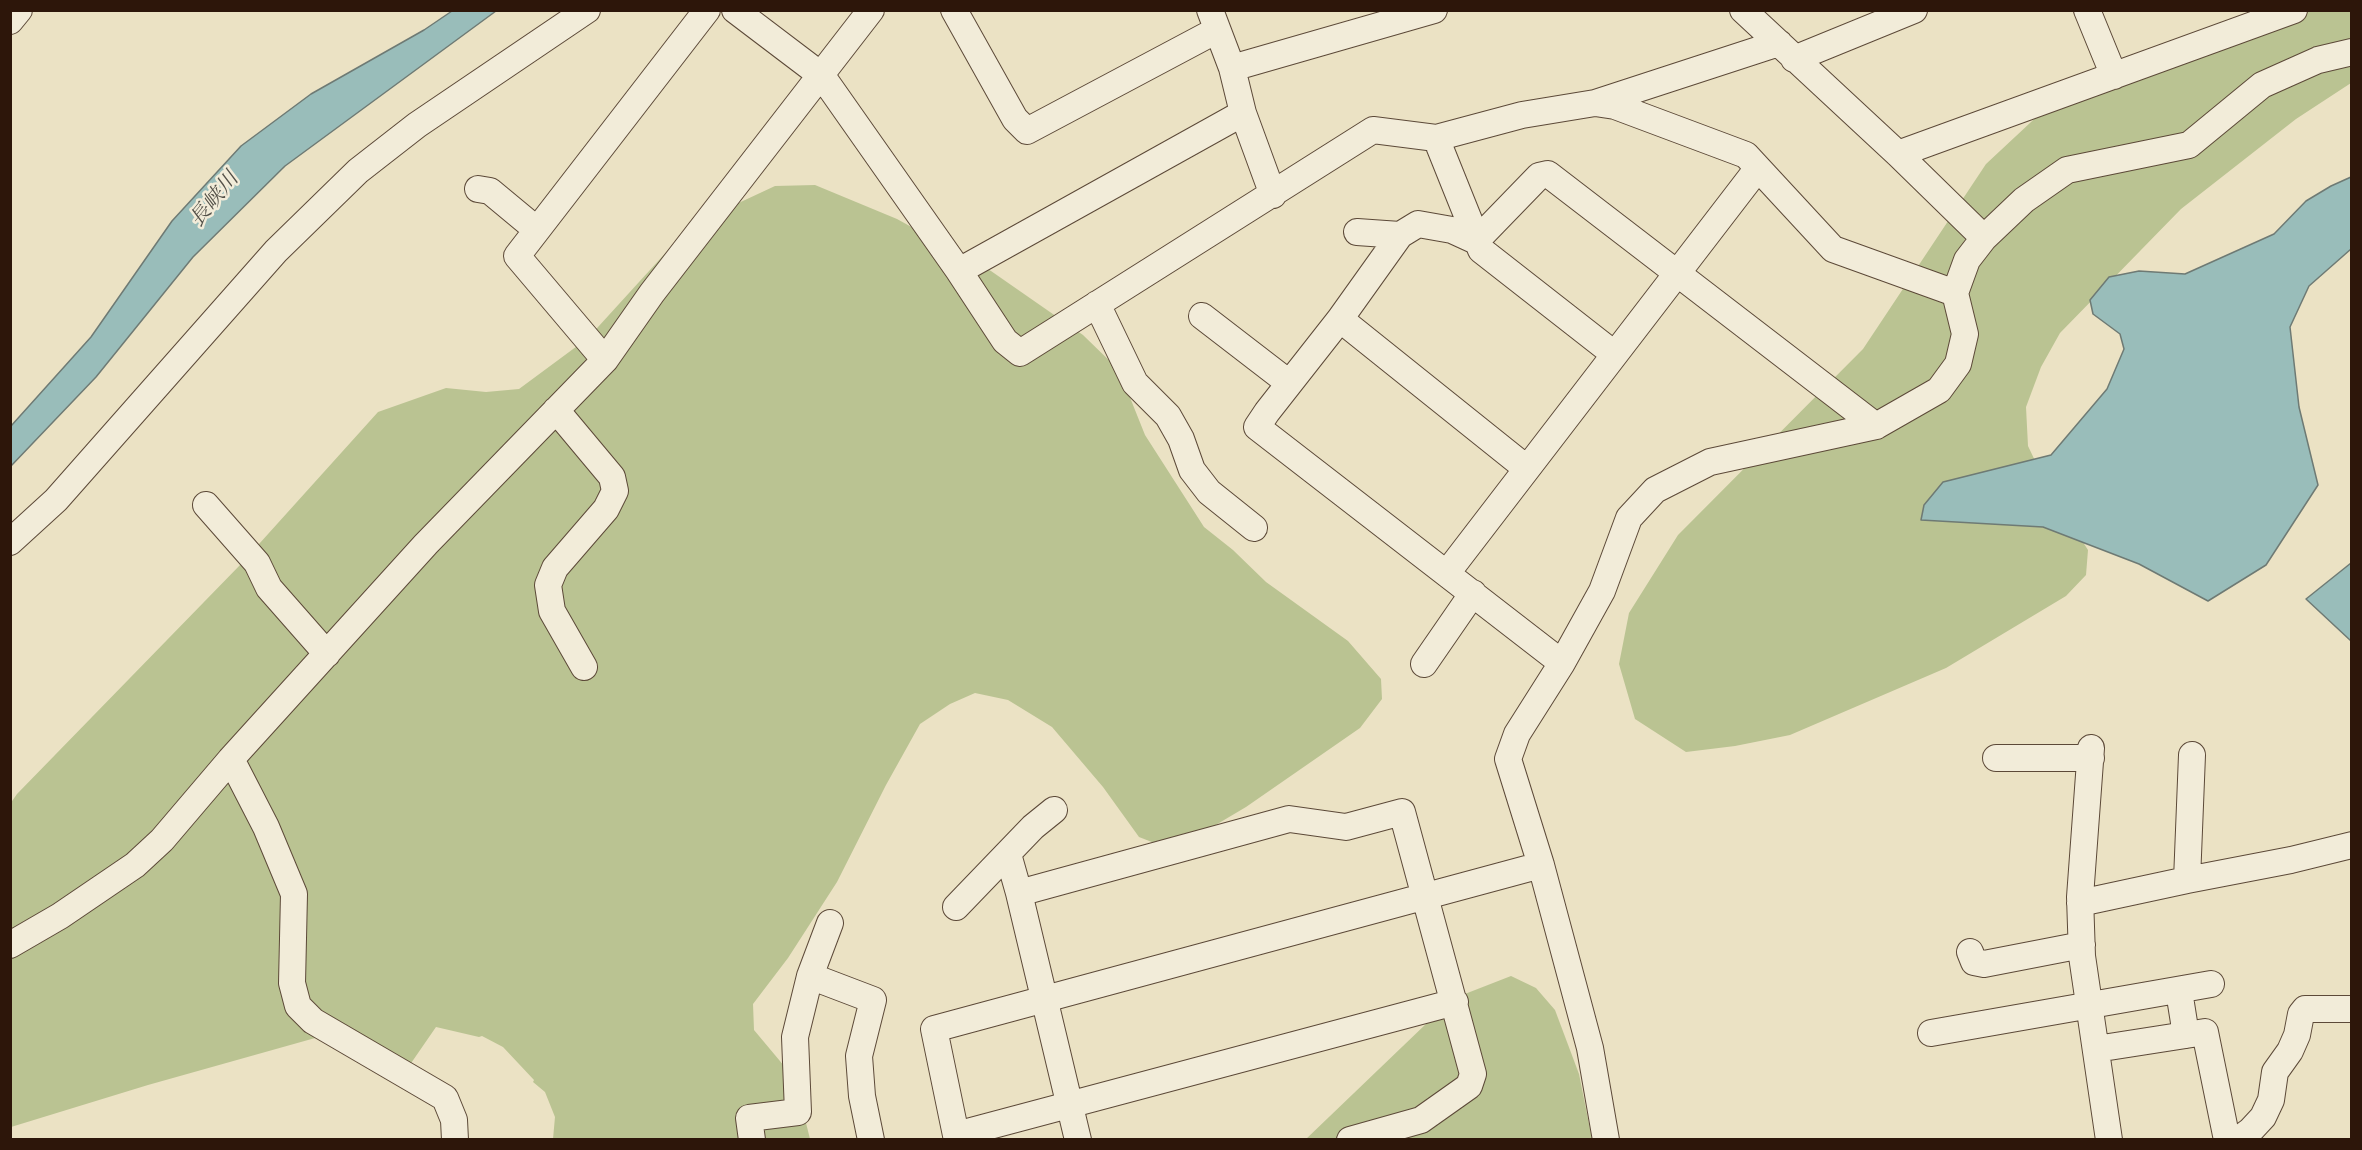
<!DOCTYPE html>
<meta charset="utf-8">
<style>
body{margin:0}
#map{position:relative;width:2362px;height:1150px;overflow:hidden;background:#ebe2c4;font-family:"Libre Bodoni",serif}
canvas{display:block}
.frame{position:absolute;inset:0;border:12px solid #2d160a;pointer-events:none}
</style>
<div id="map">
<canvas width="2362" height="1150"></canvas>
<div class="frame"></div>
</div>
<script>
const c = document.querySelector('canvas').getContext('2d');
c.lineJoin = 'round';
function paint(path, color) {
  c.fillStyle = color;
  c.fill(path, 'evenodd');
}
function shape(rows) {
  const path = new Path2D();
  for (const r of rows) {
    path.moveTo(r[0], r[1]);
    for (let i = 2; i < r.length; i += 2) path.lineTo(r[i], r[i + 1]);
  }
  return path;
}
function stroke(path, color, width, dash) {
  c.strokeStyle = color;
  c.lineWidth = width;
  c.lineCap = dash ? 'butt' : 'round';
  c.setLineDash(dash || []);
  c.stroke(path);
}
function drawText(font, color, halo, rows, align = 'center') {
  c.font = font + ' "Libre Bodoni","Noto Serif JP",serif';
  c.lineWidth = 5;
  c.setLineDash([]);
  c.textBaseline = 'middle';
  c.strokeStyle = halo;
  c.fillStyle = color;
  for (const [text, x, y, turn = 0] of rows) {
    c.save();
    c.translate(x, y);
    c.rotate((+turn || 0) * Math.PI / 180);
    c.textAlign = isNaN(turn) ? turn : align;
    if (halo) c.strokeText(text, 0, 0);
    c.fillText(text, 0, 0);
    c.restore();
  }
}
const green = shape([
 [2253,11,2351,11,2351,83,2296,119,2181,209,2060,333,2041,367,2026,407,2028,446,2048,488,2088,550,2086,575,2066,596,1946,668,1790,735,1735,746,1686,752,1635,719,1619,664,1629,613,1678,535,1863,349,1986,164,2075,81,2152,55],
 [815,185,897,219,991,271,1083,335,1119,370,1145,435,1204,527,1233,550,1266,582,1348,641,1381,679,1382,699,1360,728,1246,807,1192,839,1157,844,1139,837,1103,787,1052,727,1008,700,975,693,950,704,920,724,886,785,837,882,788,958,753,1004,754,1030,795,1079,810,1139,553,1139,555,1117,545,1092,533,1082,534,1080,503,1047,482,1036,479,1037,436,1027,407,1069,340,1031,148,1085,11,1127,10,804,17,794,241,564,378,412,446,388,486,392,519,389,588,338,670,248,730,207,775,186],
 [1511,976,1536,988,1555,1010,1579,1074,1592,1139,1305,1140,1452,999]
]);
const water = shape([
 [452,11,496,11,285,166,193,257,96,377,11,466,11,426,91,337,172,221,241,146,311,94,424,30,452,11],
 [2351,177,2351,249,2309,286,2290,327,2299,407,2318,485,2266,565,2208,601,2139,564,2043,527,1921,520,1924,505,1943,482,2051,455,2107,389,2124,349,2120,334,2093,314,2090,300,2109,277,2139,271,2185,274,2274,234,2306,201,2331,186,2351,177],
 [2351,563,2351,641,2306,599,2351,563]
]);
const minor = shape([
 [735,10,822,76,959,271,1005,341,1020,353,1373,130,1436,138,1522,115,1595,103,1779,43],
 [954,10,1015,119,1027,131,1217,30],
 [1210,10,1232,68,1243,113,1273,195],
 [1743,10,1898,154,1984,238],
 [2087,10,2114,76],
 [10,21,19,10],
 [1794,59,1914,10],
 [1232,68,1434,10],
 [1595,103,1615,106,1746,155,1833,249,1955,293,1965,334,1958,364,1939,390,1876,426,1710,462,1655,490,1629,518,1602,591,1562,663,1517,734,1508,759,1541,865,1590,1048,1606,1140],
 [1436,138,1481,250,1614,354],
 [1898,154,2294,10],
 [478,189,490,191,537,230],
 [1357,232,1400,235],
 [1476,241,1452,230,1418,224,1400,235,1340,319,1267,412,1257,427,1562,663],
 [1476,241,1539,176,1548,174,1876,426],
 [959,271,1243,113],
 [1955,293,1967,260,1984,238,2024,200,2067,170,2189,145,2262,85,2318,60,2352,52],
 [1097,304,1135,383,1168,416,1181,439,1192,470,1209,492,1254,528],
 [1202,316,1289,383],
 [1340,319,1526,468],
 [605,360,517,256,707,10],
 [556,410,612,477,615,491,606,509,555,568,548,585,552,611,584,667],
 [206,505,257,563,269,588,327,654],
 [10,542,56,500,276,251,358,171,417,125,587,10],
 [1447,573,1758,168],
 [1424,664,1473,593],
 [2091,748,2080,897,2082,956,2109,1140],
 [1996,758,2091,758],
 [231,759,266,827,294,894,292,983,298,1006,313,1021,445,1098,454,1120,455,1140],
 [1008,854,1019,893,1078,1140],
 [2187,880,2291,860,2352,845],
 [1019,893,1289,819,1346,827,1402,812,1473,1074,1469,1086,1421,1120,1350,1140],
 [2080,903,2187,880,2192,755],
 [956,907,1033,827,1054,810],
 [10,945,60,916,135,865,162,840,231,759,426,544,605,360,652,293,871,10],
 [1970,952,1974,962,1984,964,2082,945],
 [810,976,873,1000,859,1056,862,1096,871,1140],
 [2179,991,2186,1035],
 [1931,1033,2211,984],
 [2096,1049,2205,1032,2227,1140],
 [956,1135,1455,1002],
 [752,1140,749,1118,798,1112,795,1037,810,976,830,923],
 [957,1140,934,1029,1541,865],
 [2238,1140,2250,1131,2263,1117,2271,1100,2275,1072,2290,1051,2297,1035,2301,1014,2305,1009,2352,1009]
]);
const waterNames = [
 ["長峡川",215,200,-51]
];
paint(green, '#bac392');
paint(water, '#99bdba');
stroke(water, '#6e7a74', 1.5);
stroke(minor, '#5c4938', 28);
stroke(minor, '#f2ecd9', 26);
drawText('italic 21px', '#535048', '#f2ecd9', waterNames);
</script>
